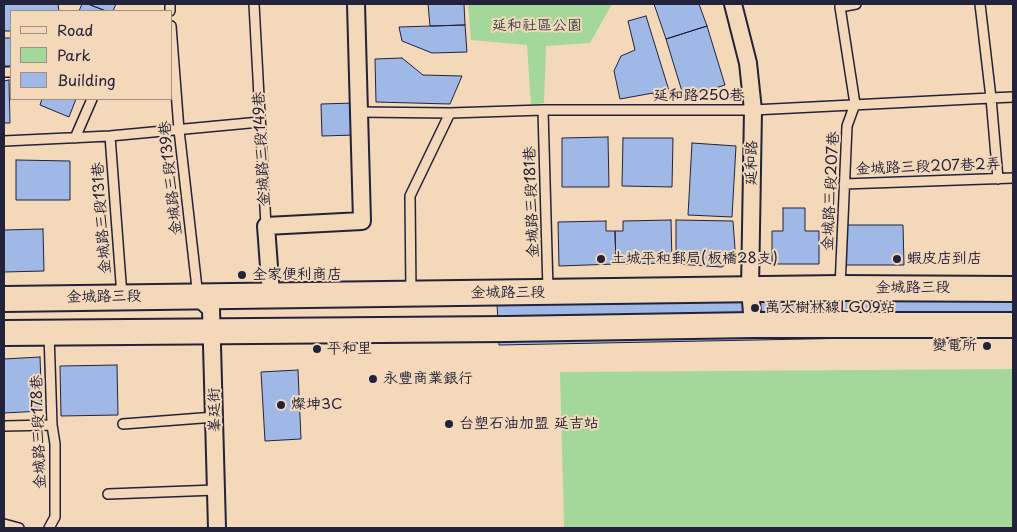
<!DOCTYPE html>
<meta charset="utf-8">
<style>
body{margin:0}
#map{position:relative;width:1017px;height:532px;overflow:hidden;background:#f3d9ba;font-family:"Playpen Sans",sans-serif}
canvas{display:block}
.frame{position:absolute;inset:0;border:5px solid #22223b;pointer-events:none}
.legend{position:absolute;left:10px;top:10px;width:162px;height:90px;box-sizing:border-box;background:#f3d9ba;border:1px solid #9f9087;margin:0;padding:6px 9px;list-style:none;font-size:15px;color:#22223b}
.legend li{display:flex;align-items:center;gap:10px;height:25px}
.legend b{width:25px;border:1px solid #9f9087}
</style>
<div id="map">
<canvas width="1017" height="532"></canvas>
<div class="frame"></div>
<ul class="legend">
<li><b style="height:6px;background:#f3d9ba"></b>Road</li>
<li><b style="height:14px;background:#a4d89b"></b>Park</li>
<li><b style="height:14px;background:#9fb8e5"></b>Building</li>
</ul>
</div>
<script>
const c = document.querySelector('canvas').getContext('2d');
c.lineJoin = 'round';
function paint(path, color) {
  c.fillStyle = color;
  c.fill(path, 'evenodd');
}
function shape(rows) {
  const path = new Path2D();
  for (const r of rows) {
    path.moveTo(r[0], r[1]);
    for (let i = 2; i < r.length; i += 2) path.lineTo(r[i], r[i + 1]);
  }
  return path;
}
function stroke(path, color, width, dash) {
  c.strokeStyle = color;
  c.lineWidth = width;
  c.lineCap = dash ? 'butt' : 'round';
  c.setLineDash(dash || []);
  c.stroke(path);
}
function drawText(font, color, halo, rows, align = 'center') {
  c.font = font + ' "Playpen Sans","LXGW WenKai TC",sans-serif';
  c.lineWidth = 4;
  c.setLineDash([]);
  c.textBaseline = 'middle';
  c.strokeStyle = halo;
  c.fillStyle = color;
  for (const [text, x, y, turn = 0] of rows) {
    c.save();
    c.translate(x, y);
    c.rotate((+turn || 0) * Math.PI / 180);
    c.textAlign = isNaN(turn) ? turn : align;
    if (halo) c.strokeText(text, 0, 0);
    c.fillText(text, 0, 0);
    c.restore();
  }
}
const green = shape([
 [468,4,612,4,590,43,546,46,544,103,531,105,527,45,471,40],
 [1013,369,1013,528,564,528,560,372]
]);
const building = shape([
 [4,4,58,4,59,11,11,11,11,31,4,31,4,4],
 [82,4,88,4,106,11,79,11,82,4],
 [88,4,116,4,113,11,106,11,88,4],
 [428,4,464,4,465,25,430,26,428,4],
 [654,4,699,4,707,26,666,39,654,4],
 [646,16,671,97,655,100,653,93,620,99,614,71,621,56,635,50,628,21,646,16],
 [465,25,467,52,432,53,402,41,399,27,465,25],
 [707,26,725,85,684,98,666,39,707,26],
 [4,38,11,38,11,66,4,66,4,38],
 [402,58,423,75,462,76,450,104,376,102,375,59,402,58],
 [9,80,10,123,4,123,4,81,9,80],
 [42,99,76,99,69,117,40,105,42,99],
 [355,103,356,135,322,136,321,104,355,103],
 [608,137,609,187,562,187,562,138,608,137],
 [623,138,673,138,672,187,622,186,623,138],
 [692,143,736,146,732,217,688,215,692,143],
 [16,160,70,161,70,200,16,200,16,160],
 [783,208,805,208,805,231,819,231,819,264,772,264,772,231,783,231,783,208],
 [671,220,672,263,616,264,615,231,623,231,623,221,671,220],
 [676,220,733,221,735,249,731,260,722,267,676,264,676,220],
 [606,221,606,231,615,231,616,264,559,266,558,222,606,221],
 [846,225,903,225,904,265,846,265,846,225],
 [43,229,44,271,4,272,4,230,43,229],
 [1013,276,1013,335,499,345,496,282,1013,276],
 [40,357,42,411,4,413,4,359,40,357],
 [117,365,118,415,61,416,60,366,117,365],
 [298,370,301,439,265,441,261,372,298,370]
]);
const service = shape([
 [170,4,170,11],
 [254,4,266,226],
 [171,26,179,130,198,297],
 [4,72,11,72],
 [543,110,548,290],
 [359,112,450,113],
 [110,136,122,296],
 [75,138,92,99],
 [4,141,110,136,260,122],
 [998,179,991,98,1013,97],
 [844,184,1013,178],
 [840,288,847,126,855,104,840,7,856,4],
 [411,293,410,196,450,113,543,110,753,110,991,98,980,4],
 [49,333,52,425,55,444,55,517,49,528],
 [123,424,215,417],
 [4,426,52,425],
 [108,494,216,490],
 [4,524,19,528]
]);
const minor = shape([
 [733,4,748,63,753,110,750,289,753,325],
 [271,294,266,226,362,221,356,4],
 [198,297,211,309,217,528]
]);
const secondary = shape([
 [4,299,840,288,1013,289],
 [4,333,506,329,753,325,1013,325]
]);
const markers = [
 [601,259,5,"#22223b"],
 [897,259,5,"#22223b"],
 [242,275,5,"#22223b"],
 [755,308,5,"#22223b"],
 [987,346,5,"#22223b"],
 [317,349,5,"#22223b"],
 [373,379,5,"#22223b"],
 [281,405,5,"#22223b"],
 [449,424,5,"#22223b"]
];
const parkNames = [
 ["延和社區公園",537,26]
];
const streetNames = [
 ["延和路250巷",699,96],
 ["金城路三段149巷",262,149,-93],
 ["延和路",752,163,-89],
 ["金城路三段207巷2弄",928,167,-2],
 ["金城路三段139巷",171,178,-96],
 ["金城路三段207巷",831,191,-87],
 ["金城路三段181巷",532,202,-92],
 ["金城路三段131巷",102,218,-94],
 ["金城路三段",913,288],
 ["金城路三段",508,293],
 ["金城路三段",104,297,-1],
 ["峯廷街",215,410,-91],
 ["金城路三段178巷",39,432,-92]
];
const poiNames = [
 ["土城平和郵局(板橋28支)",611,259],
 ["蝦皮店到店",907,259],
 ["全家便利商店",252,275],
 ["萬大樹林線LG09站",765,308],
 ["變電所",977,346,"right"],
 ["平和里",327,349],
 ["永豐商業銀行",383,379],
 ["燦坤3C",291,405],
 ["台塑石油加盟 延吉站",459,424]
];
paint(green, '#a4d89b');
paint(building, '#9fb8e5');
stroke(building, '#22223b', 1);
stroke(service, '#22223b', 12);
stroke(minor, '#22223b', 20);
stroke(secondary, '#22223b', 28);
stroke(service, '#f3d9ba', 9);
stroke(minor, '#f3d9ba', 16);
stroke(secondary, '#f3d9ba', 24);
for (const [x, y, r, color] of markers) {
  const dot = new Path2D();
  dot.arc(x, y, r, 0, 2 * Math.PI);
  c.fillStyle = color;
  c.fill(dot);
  stroke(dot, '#f3d9ba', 2);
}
drawText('15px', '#3c464e', '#f3d9ba', parkNames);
drawText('15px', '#22223b', '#f3d9ba', streetNames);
drawText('15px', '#22223b', '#f3d9ba', poiNames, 'left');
</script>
